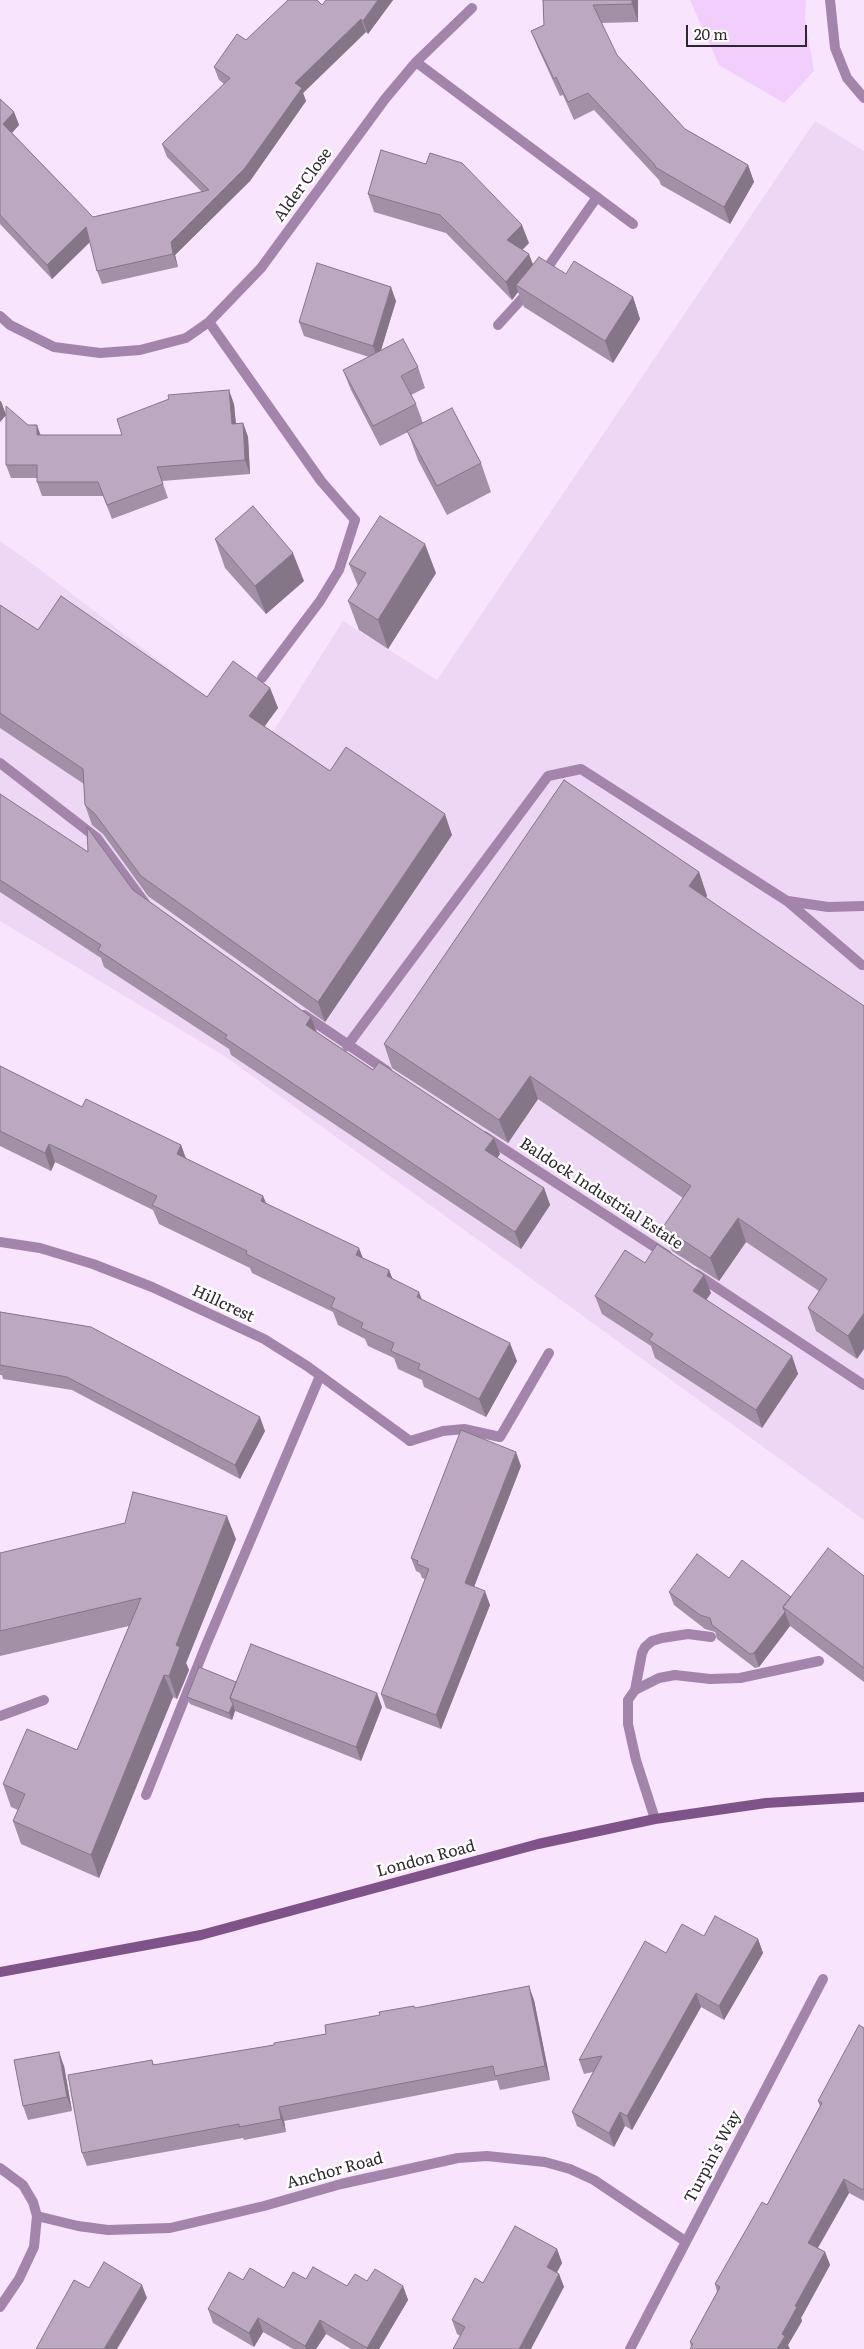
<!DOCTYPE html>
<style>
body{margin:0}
#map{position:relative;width:864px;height:2349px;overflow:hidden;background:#f8e4fd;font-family:Literata,serif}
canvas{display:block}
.scale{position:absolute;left:686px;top:25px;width:121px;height:22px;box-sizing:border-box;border:2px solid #2f2730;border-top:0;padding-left:6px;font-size:15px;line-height:18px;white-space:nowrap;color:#2f2730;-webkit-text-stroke:4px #fff;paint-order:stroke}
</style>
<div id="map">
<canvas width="864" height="2349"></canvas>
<div class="scale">20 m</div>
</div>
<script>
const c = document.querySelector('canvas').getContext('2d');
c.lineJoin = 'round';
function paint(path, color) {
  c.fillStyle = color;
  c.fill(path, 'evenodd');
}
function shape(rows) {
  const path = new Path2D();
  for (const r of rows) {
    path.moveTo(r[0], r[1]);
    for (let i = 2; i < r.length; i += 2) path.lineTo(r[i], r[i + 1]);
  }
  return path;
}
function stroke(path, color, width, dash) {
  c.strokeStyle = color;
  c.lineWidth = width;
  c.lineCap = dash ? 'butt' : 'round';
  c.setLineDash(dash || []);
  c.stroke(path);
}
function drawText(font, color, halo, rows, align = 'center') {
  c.font = font + ' Literata,serif';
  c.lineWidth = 5;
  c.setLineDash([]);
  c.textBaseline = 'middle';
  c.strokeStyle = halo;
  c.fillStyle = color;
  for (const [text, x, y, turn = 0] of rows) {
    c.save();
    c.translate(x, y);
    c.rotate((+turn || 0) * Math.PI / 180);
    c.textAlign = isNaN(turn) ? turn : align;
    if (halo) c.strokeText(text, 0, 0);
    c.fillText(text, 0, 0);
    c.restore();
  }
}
const built = shape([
 [815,121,864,151,864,1520,226,1057,0,921,0,541,38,568,266,743,343,621,437,680]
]);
const green = shape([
 [690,0,806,0,805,19,814,71,784,103,719,65]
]);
const lane = shape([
 [543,274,597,197],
 [498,325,529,291],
 [262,678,320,601,339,570,355,520],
 [0,763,97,838,145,903],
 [788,901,828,907,864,906],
 [304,1015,387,1071],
 [347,1046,548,776,581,769,787,901,862,965,864,965],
 [484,1136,667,1255],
 [696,1274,864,1385],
 [410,1441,443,1431,464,1429,500,1437,549,1353],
 [635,1690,642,1653,645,1647,652,1641,662,1638,688,1634,711,1637],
 [0,1716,44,1700],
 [146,1795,206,1645,320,1376],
 [655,1819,636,1760,628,1724,628,1700,635,1690,659,1678,675,1675,710,1679,740,1678,819,1661]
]);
const street = shape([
 [830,0,835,48,847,78,864,98],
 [416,62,633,224],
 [0,316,10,325,54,347,100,353,140,350,186,338,209,322,261,268,385,99,416,62,472,8],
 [209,322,321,481,355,520],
 [0,1242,40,1248,93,1264,152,1287,264,1339,307,1366,410,1441],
 [0,2168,23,2185,33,2202,37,2216,34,2247,19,2279,0,2307],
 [37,2216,78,2226,108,2230,170,2228,264,2206,341,2184,458,2158,487,2156,545,2162,570,2169,594,2180,685,2241],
 [630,2349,823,1979]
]);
const secondary = shape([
 [0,1972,201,1935,538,1844,655,1819,766,1803,864,1797]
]);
const wall = shape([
 [326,0,393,0,368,34,366,32,303,93,306,101,250,181,175,255,178,267,102,284,97,271,90,242,52,279,0,224,0,99,14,112,19,125,12,133,93,217,202,192,167,157,162,144,224,84,219,80,214,67,246,40,322,5],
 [543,0,638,0,638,22,601,23,617,55,685,129,748,165,754,182,730,224,661,185,659,180,594,110,574,120,563,95,560,96,538,48,531,31,544,25],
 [381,150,529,243,522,250,533,265,566,274,633,297,640,319,613,363,524,307,518,292,512,300,446,233,374,212,368,194],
 [396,301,381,350,418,367,425,388,411,395,416,404,423,423,481,463,491,492,447,515,418,460,408,432,380,446,351,390,343,370,369,357,304,336,299,322],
 [0,400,6,415,28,425,41,435,122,435,234,404,236,424,243,423,248,437,250,474,162,481,168,498,112,519,103,496,42,496,37,482,37,478,11,478,6,465,6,415,0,422],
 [215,539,304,581,266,614,225,568],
 [349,564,436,573,388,649,359,630,348,601,358,586],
 [0,605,38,630,207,697,270,688,278,708,264,726,330,771,452,835,325,1022,148,896,103,834,92,825,85,805,84,784,0,728],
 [0,794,133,890,311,1017,317,1032,500,1154,497,1158,544,1188,550,1205,521,1249,231,1055,229,1049,104,967,101,958,0,892],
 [699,872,707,896,706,898,857,1359,816,1331,808,1308,819,1291,746,1242,719,1281,672,1251,663,1227,683,1198,538,1099,508,1143,392,1068,384,1044],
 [0,1066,82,1107,181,1145,186,1159,263,1196,266,1203,363,1258,389,1270,392,1278,422,1300,517,1361,486,1417,424,1387,422,1380,398,1369,394,1358,368,1346,365,1339,338,1325,333,1312,252,1273,250,1268,159,1224,153,1210,55,1162,51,1171,0,1146],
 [645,1263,711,1293,706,1300,792,1356,798,1374,762,1428,655,1358,651,1346,602,1314,595,1296],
 [0,1312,265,1431,240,1479,72,1390,3,1379,2,1375,0,1375],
 [521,1466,474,1587,490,1605,441,1729,386,1708,381,1694,425,1579,422,1578,420,1573,416,1571,411,1558],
 [236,1539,186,1663,189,1670,177,1699,173,1697,99,1878,21,1844,13,1821,18,1810,11,1807,3,1784,77,1750,129,1626,0,1656,0,1553],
 [864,1576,864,1682,790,1626,759,1667,755,1668,717,1639,715,1632,705,1629,674,1605,669,1592,729,1578,791,1597],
 [236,1682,382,1707,361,1761,235,1711,232,1720,190,1704,187,1697],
 [704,1936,758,1939,763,1953,724,2020,701,2007,632,2130,625,2126,614,2147,577,2126,572,2112,593,2072,584,2074,579,2060,666,1953],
 [534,2000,550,2080,500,2090,497,2080,284,2121,286,2132,244,2140,243,2138,87,2166,82,2153,152,2060,154,2065,274,2045,326,2034,380,2015,415,2008],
 [864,2028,864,2201,849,2193,818,2248,825,2252,830,2265,801,2318,802,2321,788,2345,691,2347,690,2342,717,2292,715,2284,767,2205,820,2106,818,2101],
 [64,2066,72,2111,28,2120,23,2106],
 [557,2249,562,2263,557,2272,559,2274,564,2287,460,2336,457,2334,452,2320,483,2283],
 [306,2279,347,2286,367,2281,403,2286,408,2300,379,2349,351,2349,326,2334,316,2349,293,2349,263,2332,254,2347,213,2323,208,2309,243,2280,284,2288]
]);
const shadedWall = shape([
 [378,0,393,0,368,34,363,21],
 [632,0,638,0,638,22,632,4],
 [361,19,366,32,303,93,306,101,250,181,175,255,178,267,173,254,171,242,295,83],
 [14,112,19,125,8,137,3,124],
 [748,165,754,182,730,224,724,207],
 [522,225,529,243,514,258,507,240],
 [86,227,91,241,52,279,47,265],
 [529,254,536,272,516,285,518,292,512,300,506,282],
 [391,287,396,301,378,360,373,346],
 [633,297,640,319,613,363,605,341],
 [229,390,234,404,237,438,232,424],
 [1,401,6,415,0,422,0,402],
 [243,423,248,437,250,474,245,460],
 [37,425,42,439,37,435],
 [425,544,436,573,388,649,378,620],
 [293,553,304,581,266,614,255,586],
 [270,688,278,708,257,737,249,716],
 [445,814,452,835,325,1022,318,1002],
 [699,872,707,896,698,910,689,886],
 [311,1017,317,1033,306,1025],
 [530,1076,538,1099,508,1143,499,1120],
 [494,1138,500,1154,491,1167,485,1150],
 [49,1144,55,1162,51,1171,45,1153],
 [181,1145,188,1164,177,1154],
 [544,1188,550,1205,521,1249,515,1232],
 [263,1196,270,1214,261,1201],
 [738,1218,746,1242,719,1281,710,1258],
 [359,1248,366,1266,356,1255],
 [389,1270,396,1288,387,1276],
 [704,1275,711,1293,700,1309,693,1291],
 [419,1292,426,1310,417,1297],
 [864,1313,864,1349,857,1359,848,1336],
 [510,1343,517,1361,486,1417,479,1399],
 [792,1356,798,1374,762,1428,756,1410],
 [260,1417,265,1431,240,1479,235,1465],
 [516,1452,521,1466,470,1597,465,1583],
 [227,1516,236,1539,186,1663,189,1670,177,1699,169,1676,176,1645],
 [485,1591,490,1605,441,1729,436,1715],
 [785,1612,790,1626,759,1667,754,1653],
 [164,1675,173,1697,99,1878,91,1855],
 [377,1693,382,1707,361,1761,356,1747],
 [233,1704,235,1711,232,1720,229,1713],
 [758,1939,763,1953,724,2020,719,2006],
 [529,1986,534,2000,550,2080,545,2066],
 [696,1993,701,2007,632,2130,627,2116],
 [59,2052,64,2066,72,2111,67,2097],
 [279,2107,284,2121,286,2132,281,2119],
 [620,2112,625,2126,614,2147,609,2133],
 [844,2179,849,2193,813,2256,808,2243],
 [557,2249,562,2263,552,2281,547,2267],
 [825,2252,830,2265,801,2318,802,2321,788,2345,790,2349,777,2349,782,2334,795,2306],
 [559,2274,564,2287,531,2349,519,2349],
 [142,2285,147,2298,117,2349,104,2349],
 [403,2286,408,2300,379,2349,367,2349,367,2348],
 [258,2318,263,2332,254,2347,249,2333],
 [320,2320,326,2334,316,2349,306,2349,305,2346]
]);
const building = shape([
 [288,0,317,0,322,5,326,0,378,0,363,21,361,19,295,83,302,88,245,168,171,242,173,254,97,271,86,227,47,265,0,215,0,99,14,112,3,124,93,217,209,190,162,144,230,78,214,67,237,34,246,40,288,0],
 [543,0,632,0,632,4,593,5,617,55,685,129,748,165,724,207,655,167,655,165,588,93,568,102,556,77,554,79,531,31,544,25,543,0],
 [381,150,426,164,430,153,462,163,522,225,507,240,529,254,506,282,440,215,368,194,381,150],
 [539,257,566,274,574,261,633,297,605,341,516,285,539,257],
 [317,263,391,287,373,346,299,322,317,263],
 [403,339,418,367,401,376,416,404,373,426,343,370,403,339],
 [229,390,232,424,243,423,245,460,157,467,163,484,107,505,98,482,37,482,37,465,6,465,6,406,28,425,37,425,37,435,122,435,117,419,169,399,168,395,229,390],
 [452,408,481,463,437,486,407,431,452,408],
 [253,506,293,553,255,586,215,539,253,506],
 [380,516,425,544,378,620,348,601,366,573,349,564,380,516],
 [61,596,207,697,233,661,270,688,249,716,330,771,346,747,445,814,318,1002,141,876,95,814,85,805,83,769,0,713,0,605,38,630,61,596],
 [564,780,699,872,689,886,864,1006,864,1313,848,1336,808,1308,827,1279,738,1218,710,1258,663,1227,691,1186,530,1076,499,1120,384,1044,564,780],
 [0,794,88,852,87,827,133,890,311,1017,306,1025,373,1070,379,1062,494,1138,485,1150,544,1188,515,1232,225,1038,227,1035,98,950,101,945,0,880,0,794],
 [0,1066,82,1107,86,1099,181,1145,177,1154,263,1196,261,1201,359,1248,356,1255,389,1270,387,1276,419,1292,417,1297,510,1343,479,1399,418,1369,420,1364,391,1351,394,1343,361,1328,363,1323,331,1307,335,1298,246,1254,247,1251,152,1205,157,1196,49,1144,45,1153,0,1131,0,1066],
 [657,1244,704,1275,693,1291,792,1356,756,1410,649,1340,653,1334,595,1296,625,1250,645,1263,657,1244],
 [0,1312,91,1327,260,1417,235,1465,67,1377,0,1365,0,1312],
 [461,1430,516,1452,465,1583,485,1591,436,1715,381,1694,429,1569,417,1564,418,1561,411,1558,461,1430],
 [133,1492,227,1516,176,1645,180,1647,169,1676,164,1675,91,1855,13,1821,25,1794,3,1784,27,1729,77,1750,141,1598,0,1631,0,1553,125,1523,133,1492],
 [828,1548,864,1576,864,1668,783,1607,828,1548],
 [697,1554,729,1578,742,1560,791,1597,783,1607,785,1612,754,1653,750,1654,712,1625,710,1618,700,1615,669,1592,697,1554],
 [251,1644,377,1693,356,1747,230,1698,251,1644],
 [199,1667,236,1682,230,1698,233,1704,229,1713,187,1697,199,1667],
 [715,1916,758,1939,719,2006,696,1993,627,2116,620,2112,609,2133,572,2112,602,2056,579,2060,645,1941,666,1953,682,1924,704,1936,715,1916],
 [529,1986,545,2066,495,2076,493,2066,279,2107,281,2119,239,2127,239,2124,82,2153,68,2075,152,2060,153,2065,274,2045,274,2043,326,2034,325,2025,380,2015,379,2012,414,2006,415,2008,529,1986],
 [859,2025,864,2028,864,2188,863,2190,844,2179,808,2243,825,2252,795,2306,797,2307,782,2334,785,2336,777,2349,690,2349,693,2344,690,2342,720,2287,715,2284,762,2202,767,2205,822,2103,818,2101,859,2025],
 [59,2052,67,2097,23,2106,14,2060,59,2052],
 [515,2226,557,2249,547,2267,559,2274,519,2349,453,2349,465,2327,452,2320,475,2278,483,2283,515,2226],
 [104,2262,142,2285,104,2349,36,2349,74,2280,89,2288,104,2262],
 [313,2267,347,2286,355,2274,367,2281,375,2269,403,2286,367,2348,320,2320,305,2346,258,2318,249,2333,208,2309,229,2272,243,2280,250,2268,284,2288,293,2272,306,2279,313,2267]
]);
const streetNames = [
 ["Alder Close",303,185,-54],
 ["Baldock Industrial Estate",601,1194,33],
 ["Hillcrest",223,1304,25],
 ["London Road",426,1859,-15],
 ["Turpin's Way",713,2157,-62],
 ["Anchor Road",335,2171,-15]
];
paint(built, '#eed6f5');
paint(green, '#f1cefb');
stroke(lane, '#a385ab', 10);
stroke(street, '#a385ab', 10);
stroke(secondary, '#7f538a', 10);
paint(wall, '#a291a6');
paint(shadedWall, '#847687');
paint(building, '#bca9c1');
stroke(building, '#847687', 1);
drawText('16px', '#2f2730', '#fff', streetNames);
</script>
